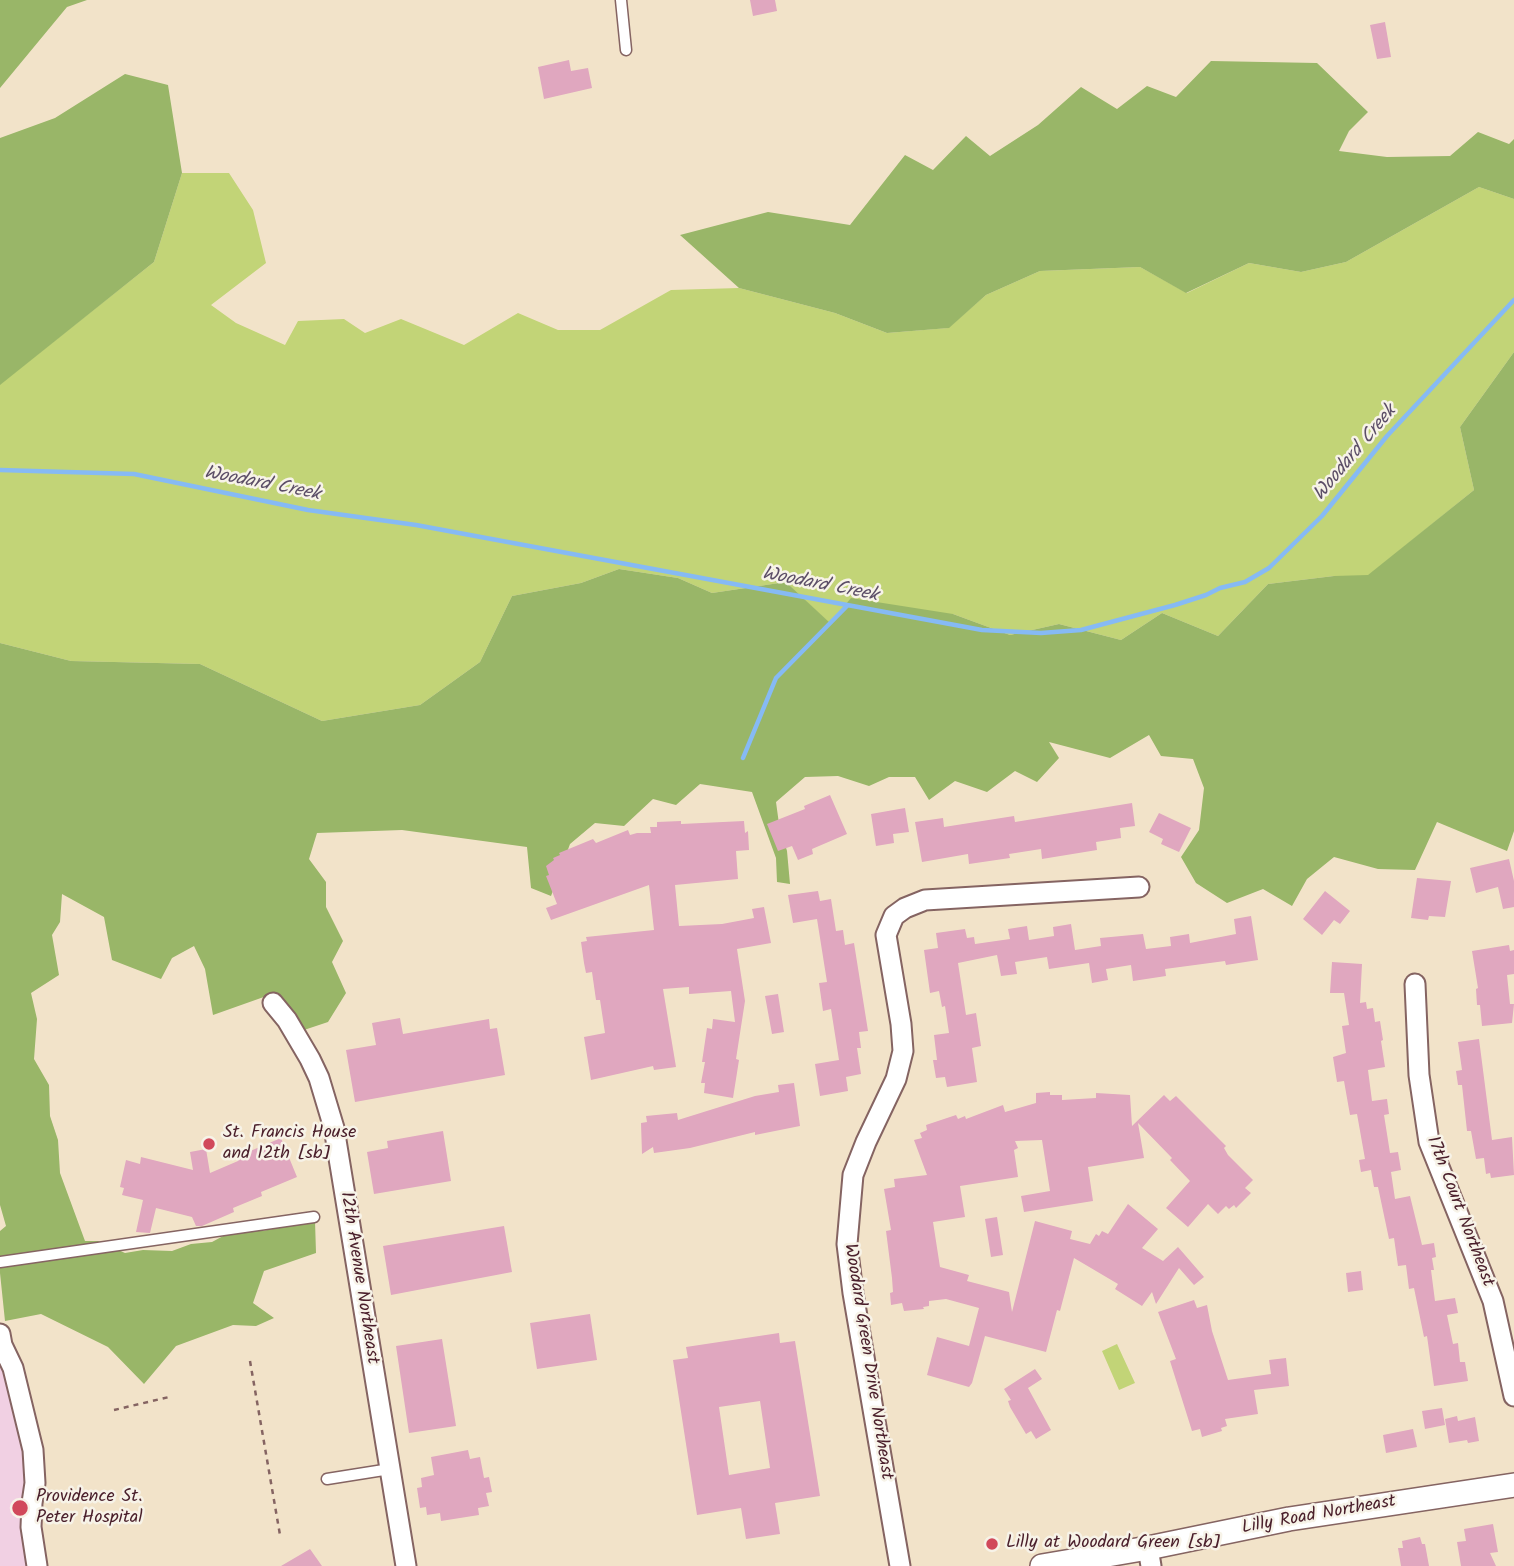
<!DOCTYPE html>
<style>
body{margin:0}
canvas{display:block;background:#f2e3c9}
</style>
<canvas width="1514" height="1566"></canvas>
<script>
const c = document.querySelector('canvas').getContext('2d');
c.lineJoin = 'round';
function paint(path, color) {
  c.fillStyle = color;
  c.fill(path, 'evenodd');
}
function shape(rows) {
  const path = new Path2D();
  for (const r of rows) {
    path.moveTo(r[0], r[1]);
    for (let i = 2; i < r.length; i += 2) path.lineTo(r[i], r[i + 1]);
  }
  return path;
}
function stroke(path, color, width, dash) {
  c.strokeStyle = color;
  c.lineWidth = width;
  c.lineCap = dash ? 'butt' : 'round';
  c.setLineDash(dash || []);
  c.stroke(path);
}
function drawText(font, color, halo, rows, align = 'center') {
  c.font = font + ' Kalam,sans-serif';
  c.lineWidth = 5;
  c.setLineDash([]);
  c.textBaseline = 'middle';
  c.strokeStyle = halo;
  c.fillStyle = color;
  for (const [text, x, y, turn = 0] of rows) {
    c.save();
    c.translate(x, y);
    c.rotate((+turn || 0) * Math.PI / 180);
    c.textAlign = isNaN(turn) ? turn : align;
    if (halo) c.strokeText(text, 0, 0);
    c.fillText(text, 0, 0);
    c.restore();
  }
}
const built = shape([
 [0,1334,33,1450,47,1566,0,1566]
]);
const green = shape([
 [182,173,229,173,253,210,266,263,211,305,236,323,285,345,298,321,344,319,365,333,401,319,464,345,518,313,558,330,600,330,671,290,739,288,835,313,887,333,948,328,986,295,1040,271,1140,267,1187,293,1249,263,1301,272,1346,262,1479,187,1514,199,1514,352,1460,427,1474,490,1368,576,1334,576,1268,584,1218,636,1162,613,1121,640,1059,624,1010,635,953,614,830,624,786,582,712,593,678,578,619,569,581,583,512,596,480,662,420,705,322,721,200,664,71,661,0,643,0,384,154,262],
 [1117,1344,1135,1383,1119,1390,1102,1351]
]);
const forest = shape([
 [0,0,87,0,67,7,0,88],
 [1211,61,1317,63,1368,112,1349,131,1339,151,1387,157,1450,156,1478,132,1509,144,1514,139,1514,199,1479,187,1346,262,1301,272,1249,263,1186,293,1140,267,1040,271,986,295,949,328,887,333,835,313,739,288,680,235,768,212,850,225,905,155,933,170,966,136,990,156,1038,125,1081,87,1117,109,1147,86,1176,97],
 [125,74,168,85,182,173,154,262,0,385,0,138,55,118],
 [1514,352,1514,831,1507,851,1437,822,1415,870,1378,869,1334,857,1307,879,1292,906,1263,889,1227,903,1196,883,1181,857,1199,830,1204,788,1193,759,1161,756,1149,735,1110,758,1049,742,1059,758,1037,782,1015,771,987,792,955,781,929,800,915,777,889,777,869,786,838,776,805,777,776,802,779,824,787,851,790,884,777,882,776,858,752,792,700,784,676,805,653,799,624,826,595,823,570,844,551,896,531,888,527,847,402,830,317,833,309,859,326,882,326,907,343,941,332,962,346,993,328,1022,301,1031,275,993,213,1015,205,969,194,946,172,958,161,979,112,960,104,917,62,894,60,922,52,935,59,975,31,993,37,1019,34,1059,49,1085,50,1116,58,1140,60,1173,85,1241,98,1241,125,1253,143,1250,172,1251,191,1244,212,1242,238,1228,262,1231,315,1221,316,1253,264,1271,253,1303,274,1318,256,1326,233,1325,176,1346,144,1384,108,1347,41,1314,5,1321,0,1273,0,1231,6,1226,0,1205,0,643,71,661,200,664,322,721,420,705,480,662,512,596,581,583,619,569,678,578,712,593,786,582,830,623,851,598,953,614,1010,635,1059,624,1121,640,1162,613,1218,636,1268,584,1334,576,1368,575,1474,490,1460,427]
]);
const stream = shape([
 [0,470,134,474,308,510,416,525,982,630,1041,633,1081,630,1175,605,1206,595,1220,588,1245,582,1269,568,1322,516,1387,436,1514,300],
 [743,758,776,678,846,607]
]);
const building = shape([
 [750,0,775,0,777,11,753,16],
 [1385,22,1391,57,1377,59,1370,25],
 [569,60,571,71,588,68,592,88,544,99,538,67],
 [830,795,847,834,812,849,813,854,798,860,792,846,778,851,767,824,805,809,804,806],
 [1132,803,1135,826,1120,828,1121,838,1096,842,1097,850,1042,859,1041,849,1009,854,1010,858,969,864,968,854,922,862,915,822,943,818,944,827,1014,816,1015,822],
 [905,808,909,832,893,834,894,843,876,846,871,814],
 [1159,813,1191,828,1179,852,1161,844,1163,839,1149,832],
 [681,821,681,824,744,821,745,833,748,831,749,850,736,851,738,879,675,885,679,926,722,924,754,918,752,909,764,907,771,943,737,949,745,1001,736,1059,739,1060,733,1098,704,1093,705,1083,701,1083,705,1062,702,1062,707,1028,712,1029,713,1019,735,1022,731,991,689,994,689,987,663,989,676,1067,654,1070,653,1066,591,1080,584,1037,605,1033,600,1000,596,1000,592,972,586,973,584,963,581,942,587,941,586,937,654,930,649,885,551,920,546,908,557,904,546,876,549,875,546,866,554,860,553,858,560,855,559,853,593,839,596,843,628,830,630,835,637,833,651,833,650,827,657,827,657,822],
 [1509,859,1514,881,1514,907,1503,909,1498,887,1476,893,1470,868],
 [1417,878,1451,881,1445,917,1429,916,1428,920,1411,918],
 [818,891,820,901,831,899,836,931,843,930,845,945,854,943,868,1031,859,1032,861,1048,857,1048,861,1074,846,1077,848,1091,820,1096,815,1064,839,1060,831,1009,823,1011,819,983,827,982,817,919,793,923,788,895],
 [1325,891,1350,911,1340,924,1334,920,1322,935,1303,919],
 [1251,916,1258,960,1226,965,1225,961,1165,969,1166,976,1133,981,1131,965,1106,969,1108,980,1092,983,1089,963,1049,969,1047,957,1015,962,1017,974,1001,976,997,955,958,963,966,1015,976,1013,981,1046,972,1048,977,1082,947,1087,945,1077,936,1078,933,1060,937,1060,934,1035,949,1033,945,1006,942,1007,939,991,930,993,924,950,938,948,936,933,965,929,967,938,974,937,975,944,1010,939,1008,929,1027,926,1029,940,1054,936,1053,927,1071,924,1075,950,1101,946,1100,938,1143,934,1146,949,1171,946,1170,937,1189,934,1190,943,1236,934,1234,919],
 [1509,945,1510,951,1514,950,1514,974,1507,975,1510,1004,1514,1004,1512,1023,1482,1026,1480,1005,1477,1005,1476,989,1478,988,1472,951],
 [1332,962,1362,964,1360,1003,1366,1002,1367,1009,1373,1008,1375,1022,1380,1021,1383,1040,1381,1041,1385,1067,1368,1070,1372,1101,1387,1099,1389,1114,1384,1115,1390,1153,1398,1152,1401,1170,1391,1172,1395,1199,1410,1196,1422,1245,1434,1243,1436,1257,1432,1258,1434,1270,1431,1270,1435,1301,1455,1298,1458,1313,1447,1315,1453,1344,1458,1343,1460,1362,1465,1362,1468,1381,1434,1386,1427,1336,1424,1337,1414,1288,1409,1289,1406,1265,1398,1266,1394,1238,1389,1239,1378,1187,1374,1187,1371,1170,1361,1172,1359,1160,1365,1159,1357,1114,1350,1115,1344,1081,1337,1082,1333,1057,1346,1053,1342,1026,1349,1025,1344,993,1330,993],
 [778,994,784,1032,772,1034,765,996],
 [400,1018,403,1034,489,1019,490,1029,497,1028,505,1075,355,1102,346,1050,376,1045,372,1023],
 [1479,1039,1492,1140,1512,1137,1514,1175,1491,1178,1490,1173,1486,1174,1484,1158,1476,1159,1471,1131,1467,1131,1462,1085,1458,1085,1456,1071,1462,1070,1458,1042],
 [794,1083,800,1126,755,1135,755,1132,690,1148,654,1153,653,1147,642,1154,641,1123,647,1122,646,1116,677,1113,678,1120,755,1096,779,1092,778,1085],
 [1050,1092,1050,1095,1062,1095,1062,1100,1096,1098,1096,1093,1130,1095,1132,1126,1164,1095,1170,1101,1176,1096,1226,1146,1224,1148,1228,1155,1253,1180,1245,1188,1251,1193,1236,1208,1234,1205,1229,1209,1226,1206,1218,1214,1208,1204,1188,1227,1166,1208,1190,1181,1170,1160,1172,1158,1138,1123,1144,1158,1088,1167,1093,1201,1024,1212,1021,1196,1050,1191,1042,1140,1015,1141,1018,1148,1014,1150,1018,1177,960,1186,965,1217,933,1222,940,1267,969,1275,967,1281,1009,1292,1012,1312,1035,1221,1072,1231,1070,1239,1090,1244,1096,1234,1099,1236,1102,1231,1108,1234,1128,1204,1158,1229,1142,1248,1163,1261,1178,1247,1204,1277,1194,1285,1179,1268,1156,1304,1152,1292,1142,1306,1115,1289,1118,1284,1074,1258,1060,1311,1057,1310,1046,1352,985,1336,972,1383,969,1387,927,1375,937,1337,969,1346,979,1308,946,1299,929,1301,929,1306,923,1307,924,1309,904,1311,902,1303,891,1305,890,1293,893,1292,892,1278,886,1231,891,1230,884,1189,895,1187,894,1179,927,1175,914,1140,922,1138,920,1133,927,1130,926,1125,956,1115,958,1119,965,1116,966,1119,1003,1105,1005,1112,1036,1103,1036,1093],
 [443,1131,451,1181,374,1194,367,1152,388,1148,387,1141],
 [281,1138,297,1177,261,1192,262,1196,233,1208,234,1212,202,1226,196,1226,192,1217,156,1208,150,1233,136,1232,143,1200,122,1195,124,1188,120,1187,126,1160,140,1164,141,1157,193,1170,190,1152,206,1149,210,1173,238,1161,236,1157],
 [997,1217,1003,1255,991,1257,985,1219],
 [504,1226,512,1272,391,1295,383,1246],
 [1361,1271,1363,1290,1348,1292,1346,1273],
 [1194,1300,1197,1308,1207,1305,1212,1331,1228,1380,1271,1374,1269,1360,1286,1358,1289,1386,1254,1390,1258,1414,1225,1419,1227,1426,1221,1428,1222,1431,1202,1437,1200,1429,1192,1431,1170,1361,1176,1359,1158,1312],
 [590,1314,597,1360,537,1369,530,1323],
 [779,1333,780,1343,795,1341,820,1496,775,1503,780,1534,746,1539,741,1508,697,1515,673,1360,688,1358,686,1347],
 [760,1401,770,1468,729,1475,719,1407],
 [442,1339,456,1426,409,1433,396,1346],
 [1035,1369,1042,1379,1028,1388,1051,1430,1036,1439,1031,1431,1026,1434,1010,1407,1008,1401,1011,1400,1004,1389],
 [1442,1408,1445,1425,1425,1429,1422,1411],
 [1457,1416,1458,1421,1475,1417,1479,1441,1468,1443,1467,1440,1449,1443,1445,1419],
 [1413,1429,1417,1447,1386,1453,1383,1435],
 [468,1450,470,1459,480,1457,484,1478,489,1477,492,1492,486,1493,489,1506,478,1508,479,1515,441,1521,440,1513,427,1515,426,1507,420,1508,417,1488,422,1487,421,1478,434,1475,431,1457],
 [1493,1524,1498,1552,1490,1553,1496,1566,1461,1566,1457,1542,1466,1541,1464,1529],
 [1420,1537,1422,1544,1425,1544,1429,1566,1401,1566,1398,1548,1403,1548,1402,1541],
 [310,1549,322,1566,281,1566]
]);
const path = shape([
 [250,1361,280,1535],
 [114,1410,169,1397]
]);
const service = shape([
 [621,0,626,50],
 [0,1262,314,1217],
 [327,1479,390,1469]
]);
const minor = shape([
 [1415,984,1419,1075,1429,1142,1493,1301,1514,1396],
 [273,1003,287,1020,310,1059,319,1078,334,1128,406,1566],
 [0,1334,2,1345,13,1368,33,1450,35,1483,32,1503,31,1527,37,1566],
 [1148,1548,1151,1566],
 [900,1566,853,1293,847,1244,853,1175,866,1142,896,1079,903,1051,901,1024,886,935,894,916,905,908,925,900,1139,887]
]);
const tertiary = shape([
 [1042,1566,1148,1548,1289,1519,1514,1485]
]);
const markers = [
 [209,1144,7,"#d1495b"],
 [20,1508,9,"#d1495b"],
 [992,1544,7,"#d1495b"]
];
const poiNames = [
 ["St. Francis House",223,1134],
 ["and 12th [sb]",223,1155],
 ["Providence St.",36,1498],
 ["Peter Hospital",36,1519],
 ["Lilly at Woodard Green [sb]",1006,1544]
];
const streetNames = [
 ["17th Court Northeast",1459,1212,69],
 ["12th Avenue Northeast",358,1278,81],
 ["Woodard Green Drive Northeast",867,1362,81],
 ["Lilly Road Northeast",1319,1516,-10]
];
const waterNames = [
 ["Woodard Creek",1356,454,-50],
 ["Woodard Creek",262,485,11],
 ["Woodard Creek",820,586,11]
];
paint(built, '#f1d0e3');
paint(green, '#c2d477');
paint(forest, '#99b668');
stroke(stream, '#86baf4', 4.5);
paint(building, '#e0a7bf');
stroke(service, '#856462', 13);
stroke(minor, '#856462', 23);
stroke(tertiary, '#856462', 26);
stroke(path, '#856462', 2.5, [5, 5]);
stroke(service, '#fff', 10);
stroke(minor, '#fff', 19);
stroke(tertiary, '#fff', 23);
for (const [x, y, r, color] of markers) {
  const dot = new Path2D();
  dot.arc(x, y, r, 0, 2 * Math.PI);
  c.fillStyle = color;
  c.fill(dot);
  stroke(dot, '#f7f3e8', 2.5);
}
drawText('18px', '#4a1f2b', '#f7f3e8', poiNames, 'left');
drawText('18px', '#4a1f2b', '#f7f3e8', streetNames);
drawText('italic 19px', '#5c4e67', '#f7f3e8', waterNames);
</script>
